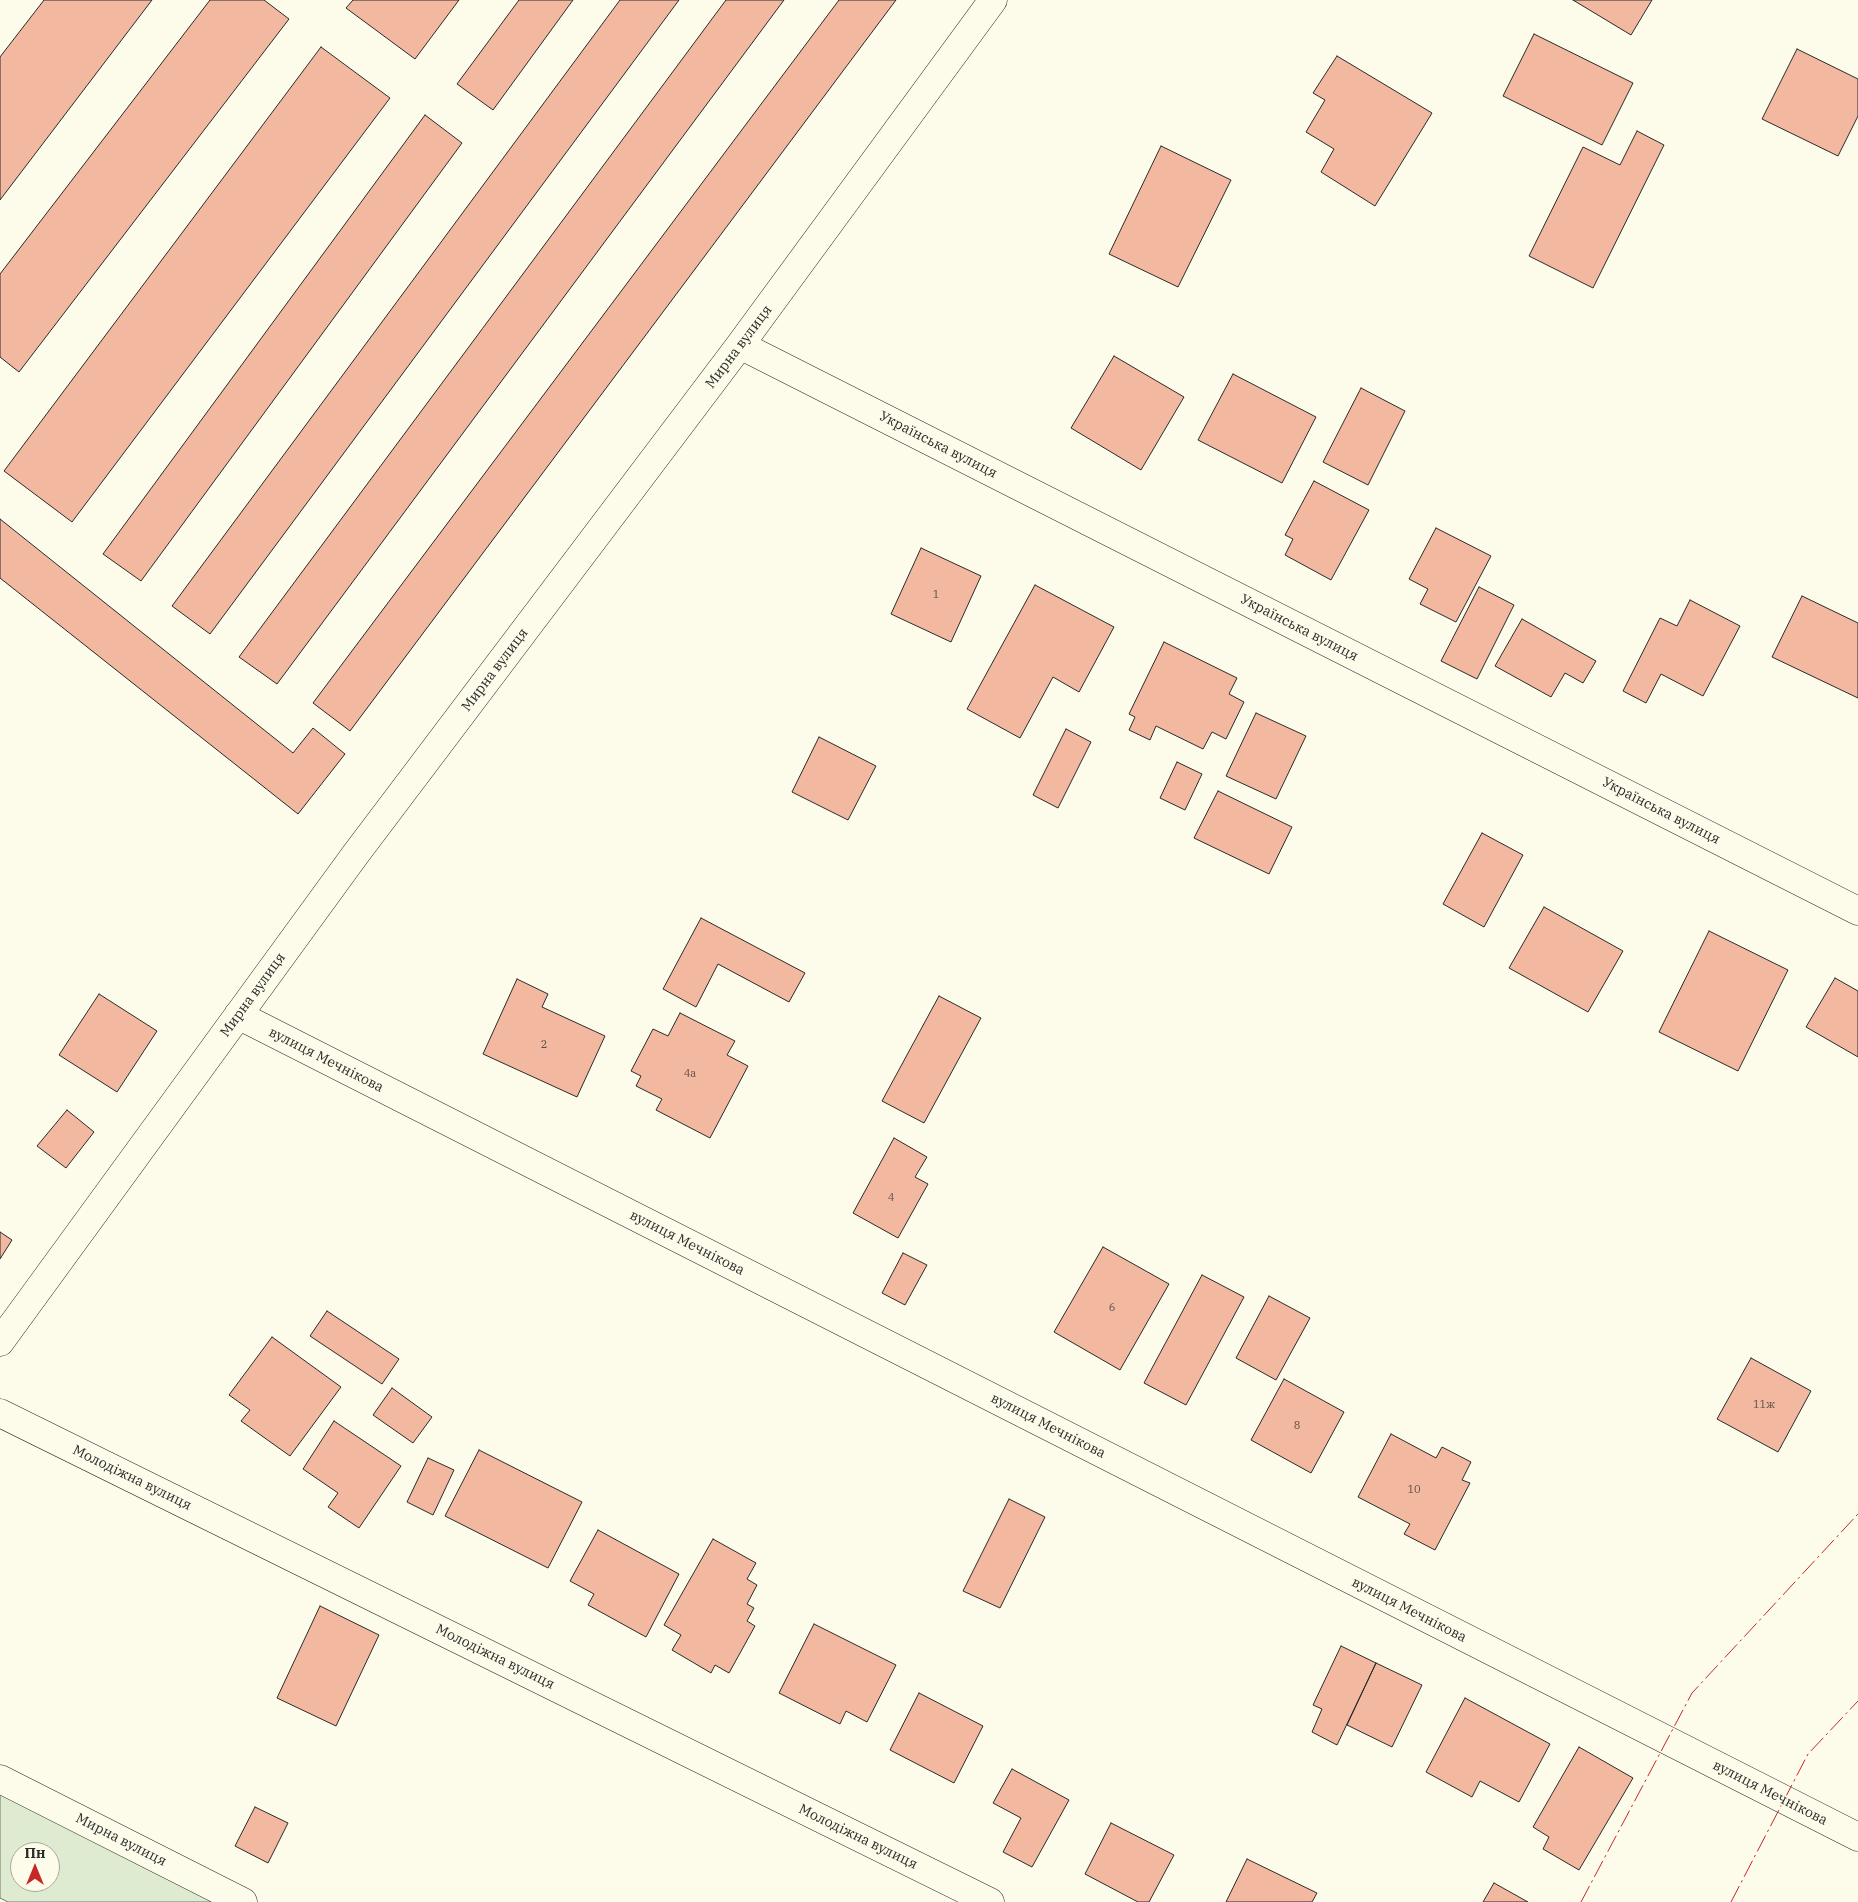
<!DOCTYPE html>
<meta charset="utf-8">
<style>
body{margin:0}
#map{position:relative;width:1858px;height:1902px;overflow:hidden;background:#fdfbea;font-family:"IBM Plex Serif",serif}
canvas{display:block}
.north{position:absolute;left:10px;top:1842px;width:50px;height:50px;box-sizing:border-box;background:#fdfbea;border:1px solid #a9a89e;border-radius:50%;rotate:0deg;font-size:14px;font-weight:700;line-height:20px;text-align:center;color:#2b2b2b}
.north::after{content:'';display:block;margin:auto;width:18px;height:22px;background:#c62828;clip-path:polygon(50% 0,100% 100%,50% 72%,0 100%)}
</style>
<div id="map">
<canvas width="1858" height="1902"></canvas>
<div class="north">Пн</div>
</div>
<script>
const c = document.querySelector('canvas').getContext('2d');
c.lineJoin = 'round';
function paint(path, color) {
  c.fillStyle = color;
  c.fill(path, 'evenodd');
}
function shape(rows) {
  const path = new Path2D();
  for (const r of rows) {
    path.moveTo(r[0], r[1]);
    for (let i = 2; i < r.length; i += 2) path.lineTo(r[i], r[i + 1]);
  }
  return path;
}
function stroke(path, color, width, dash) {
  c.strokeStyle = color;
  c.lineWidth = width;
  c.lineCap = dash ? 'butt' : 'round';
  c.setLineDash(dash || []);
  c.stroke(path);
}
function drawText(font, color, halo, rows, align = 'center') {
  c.font = font + ' "IBM Plex Serif",serif';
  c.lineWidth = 4;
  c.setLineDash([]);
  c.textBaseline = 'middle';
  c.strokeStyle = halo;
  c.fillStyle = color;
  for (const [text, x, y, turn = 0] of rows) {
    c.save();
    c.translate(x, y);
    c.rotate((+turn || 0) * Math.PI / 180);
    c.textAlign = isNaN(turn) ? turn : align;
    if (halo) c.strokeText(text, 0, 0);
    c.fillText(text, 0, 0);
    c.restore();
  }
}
const green = shape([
 [0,1779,243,1902,8,1902,0,1898,0,1779],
 [20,1852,50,1852,50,1882,20,1882,20,1852]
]);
const building = shape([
 [44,0,152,0,0,200,0,57,44,0],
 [210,0,264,0,289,19,19,372,0,357,0,274,210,0],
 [353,0,459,0,415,59,346,8,353,0],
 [519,0,573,0,493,110,457,84,519,0],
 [620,0,679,0,210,634,172,606,620,0],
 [726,0,784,0,277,684,239,657,726,0],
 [839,0,896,0,350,731,313,703,839,0],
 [1573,0,1652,0,1631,35,1573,0],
 [1534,34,1633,83,1602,145,1503,96,1534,34],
 [321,47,390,98,72,522,4,471,321,47],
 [1797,49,1858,79,1858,116,1838,156,1762,119,1797,49],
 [1337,56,1432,113,1375,206,1321,172,1334,149,1306,132,1325,100,1313,93,1337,56],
 [425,115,462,143,141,581,103,554,425,115],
 [1637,131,1664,145,1593,288,1529,256,1583,147,1620,165,1637,131],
 [1161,146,1231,180,1178,287,1109,254,1161,146],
 [1114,356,1184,397,1141,470,1071,428,1114,356],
 [1233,374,1316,417,1282,483,1198,440,1233,374],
 [1361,388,1405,411,1368,485,1323,462,1361,388],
 [1314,481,1369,510,1331,580,1285,555,1293,539,1285,535,1314,481],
 [0,519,293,753,313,728,345,754,298,814,0,578,0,519],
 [1436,528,1491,556,1456,622,1420,604,1428,589,1409,579,1436,528],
 [921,548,981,576,951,642,891,614,921,548],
 [1035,585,1114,627,1079,692,1053,677,1020,738,967,709,1035,585],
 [1479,587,1514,605,1477,679,1441,661,1479,587],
 [1802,596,1858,623,1858,698,1772,657,1802,596],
 [1690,600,1740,626,1703,696,1661,674,1646,703,1623,691,1660,618,1677,626,1690,600],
 [1522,619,1596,661,1583,683,1565,673,1551,697,1495,666,1522,619],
 [1164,642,1237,678,1229,694,1244,702,1226,739,1212,732,1203,749,1156,726,1150,740,1129,730,1135,717,1129,714,1164,642],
 [1256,713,1306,736,1276,799,1226,776,1256,713],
 [1066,729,1091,742,1058,808,1033,795,1066,729],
 [819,737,876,766,848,820,792,792,819,737],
 [1177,762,1202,774,1185,810,1160,798,1177,762],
 [1218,791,1292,827,1269,874,1194,838,1218,791],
 [1482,833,1523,855,1484,927,1443,904,1482,833],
 [1544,907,1623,951,1588,1012,1509,968,1544,907],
 [701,918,805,973,789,1002,718,964,696,1007,663,989,701,918],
 [1709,931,1788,970,1738,1071,1659,1032,1709,931],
 [1835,978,1858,991,1858,1057,1806,1027,1835,978],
 [517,979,548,994,542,1007,605,1036,577,1097,483,1054,517,979],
 [99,994,157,1031,117,1092,59,1055,99,994],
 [939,996,981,1018,924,1123,882,1101,939,996],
 [680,1013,735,1041,727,1055,748,1066,710,1138,656,1110,662,1099,636,1086,641,1076,631,1071,653,1029,668,1036,680,1013],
 [67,1110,94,1132,66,1168,37,1146,67,1110],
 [894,1138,927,1157,915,1177,928,1184,898,1238,853,1213,894,1138],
 [0,1232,12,1240,0,1259,0,1232],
 [1103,1247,1169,1284,1120,1370,1054,1332,1103,1247],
 [903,1253,927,1265,905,1305,882,1293,903,1253],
 [1202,1275,1244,1297,1186,1405,1144,1383,1202,1275],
 [1269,1296,1310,1318,1276,1380,1236,1358,1269,1296],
 [327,1311,399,1359,382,1384,310,1336,327,1311],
 [272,1337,341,1387,290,1456,241,1421,250,1410,229,1395,272,1337],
 [1751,1358,1811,1391,1778,1452,1717,1419,1751,1358],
 [1284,1379,1344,1412,1311,1473,1251,1440,1284,1379],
 [392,1388,432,1417,413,1443,373,1415,392,1388],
 [334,1421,401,1466,359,1528,328,1507,338,1493,303,1469,334,1421],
 [1391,1434,1436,1458,1442,1447,1471,1462,1462,1480,1470,1483,1435,1550,1404,1534,1410,1524,1358,1497,1391,1434],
 [479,1450,582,1502,548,1568,445,1516,479,1450],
 [428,1458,454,1470,433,1515,407,1502,428,1458],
 [1009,1499,1045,1517,1000,1608,963,1591,1009,1499],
 [598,1530,679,1574,646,1637,588,1605,594,1594,570,1581,598,1530],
 [713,1539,756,1563,747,1579,757,1585,747,1604,754,1608,747,1621,755,1626,729,1673,715,1665,711,1673,672,1650,681,1635,664,1625,713,1539],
 [320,1606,379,1635,336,1726,277,1698,320,1606],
 [814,1624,896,1665,867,1722,846,1711,840,1724,779,1693,814,1624],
 [1341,1646,1376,1663,1337,1745,1312,1732,1322,1709,1313,1705,1341,1646],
 [1376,1663,1422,1685,1392,1747,1347,1725,1376,1663],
 [919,1693,983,1726,954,1783,890,1750,919,1693],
 [1465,1698,1550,1744,1519,1802,1480,1781,1472,1797,1426,1772,1465,1698],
 [1579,1747,1633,1778,1579,1870,1543,1849,1549,1837,1533,1827,1579,1747],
 [1012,1769,1069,1800,1032,1867,1003,1852,1021,1818,993,1803,1012,1769],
 [255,1807,288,1823,268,1863,235,1846,255,1807],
 [1111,1823,1174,1855,1149,1902,1138,1902,1085,1874,1111,1823],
 [1247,1859,1317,1893,1312,1902,1226,1902,1247,1859],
 [1494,1883,1528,1902,1483,1902,1494,1883]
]);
const street = shape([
 [740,345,1858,911],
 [238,1015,1858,1837],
 [0,1342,355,855,740,345,993,0],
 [0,1413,990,1902],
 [0,1779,243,1902]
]);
const power = shape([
 [1581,1902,1692,1693,1858,1514],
 [1731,1902,1808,1754,1858,1701]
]);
const numberNames = [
 ["1",936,595],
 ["2",544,1045],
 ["4а",690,1074],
 ["4",891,1198],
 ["6",1112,1308],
 ["11ж",1764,1405],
 ["8",1297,1426],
 ["10",1414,1490]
];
const streetNames = [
 ["Мирна вулиця",739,347,-53],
 ["Українська вулиця",938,445,27],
 ["Українська вулиця",1299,628,27],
 ["Мирна вулиця",495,670,-53],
 ["Українська вулиця",1661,811,27],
 ["Мирна вулиця",253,995,-54],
 ["вулиця Мечнікова",326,1060,27],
 ["вулиця Мечнікова",687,1243,27],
 ["вулиця Мечнікова",1048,1426,27],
 ["Молодіжна вулиця",132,1478,26],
 ["вулиця Мечнікова",1409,1610,27],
 ["Молодіжна вулиця",495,1657,26],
 ["вулиця Мечнікова",1770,1793,27],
 ["Молодіжна вулиця",858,1837,26],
 ["Мирна вулиця",121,1840,27]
];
paint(green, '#deebd1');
stroke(green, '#74746e', 1);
paint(building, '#f2b8a0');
stroke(building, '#2b2b2b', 1);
stroke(street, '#2b2b2b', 29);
stroke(street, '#fdfbea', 28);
stroke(power, '#c62828', 1, [18, 4, 2.5, 4]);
drawText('11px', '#5d4e48', null, numberNames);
drawText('14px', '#2b2b2b', '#fdfbea', streetNames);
</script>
